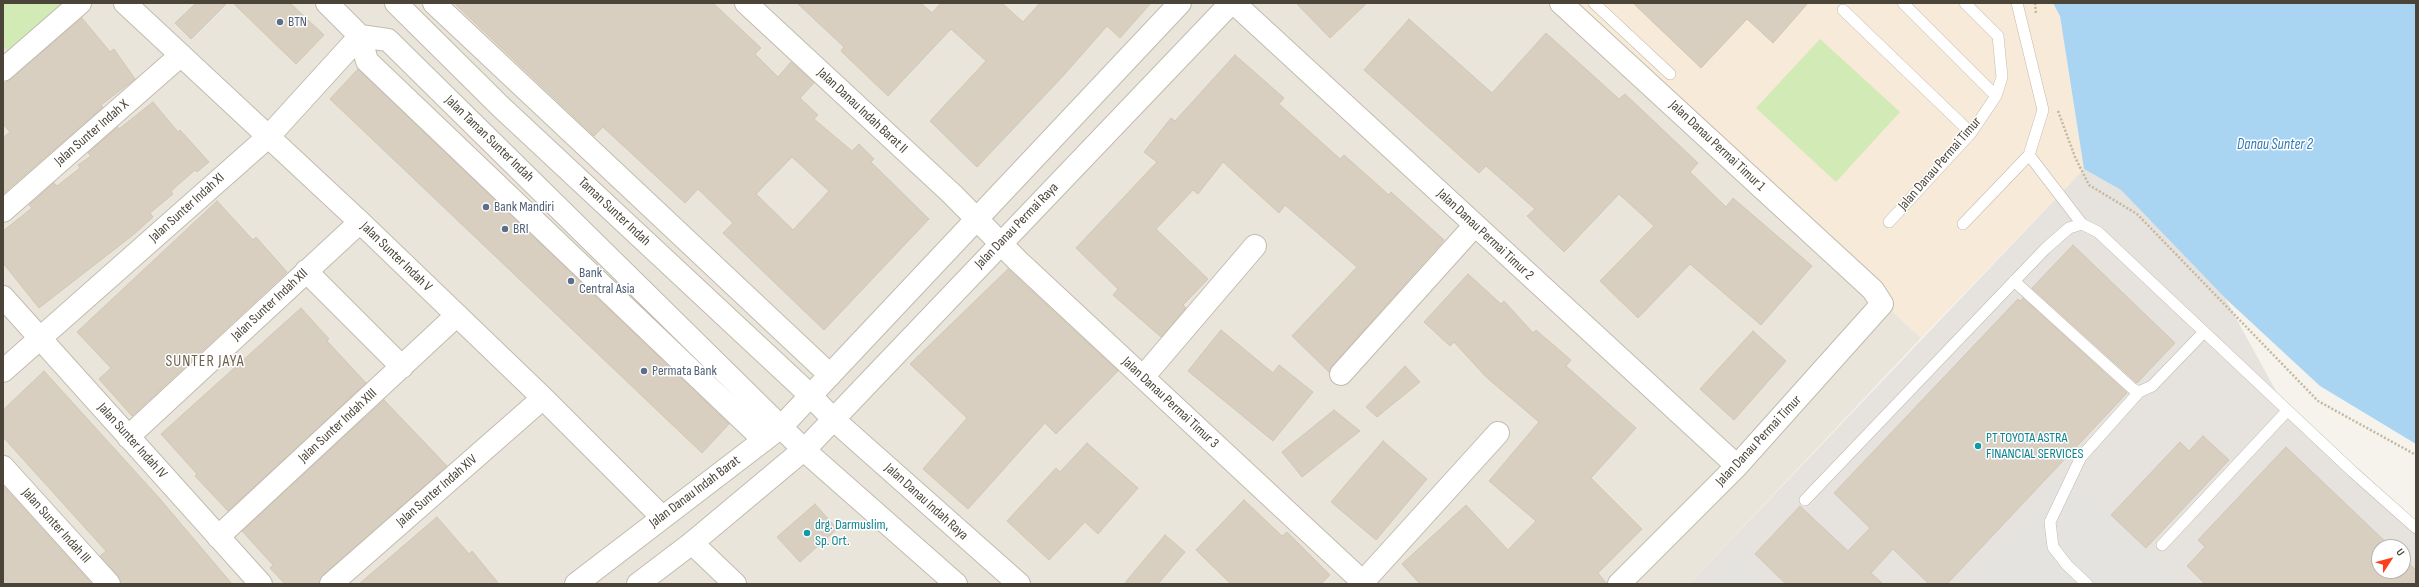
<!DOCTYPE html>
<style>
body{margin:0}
#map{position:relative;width:2419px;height:587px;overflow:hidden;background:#f6f3ec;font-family:"Sofia Sans Condensed",sans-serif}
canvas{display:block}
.frame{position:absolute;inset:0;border:4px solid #4b4439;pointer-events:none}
.north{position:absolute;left:2371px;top:539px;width:40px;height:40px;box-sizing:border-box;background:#fff;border:1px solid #b7b4b0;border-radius:50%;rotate:54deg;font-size:11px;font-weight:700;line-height:16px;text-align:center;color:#4b4439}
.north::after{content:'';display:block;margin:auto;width:14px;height:18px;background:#fc3f1d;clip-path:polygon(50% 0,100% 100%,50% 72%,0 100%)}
</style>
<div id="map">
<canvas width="2419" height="587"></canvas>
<div class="frame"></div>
<div class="north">U</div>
</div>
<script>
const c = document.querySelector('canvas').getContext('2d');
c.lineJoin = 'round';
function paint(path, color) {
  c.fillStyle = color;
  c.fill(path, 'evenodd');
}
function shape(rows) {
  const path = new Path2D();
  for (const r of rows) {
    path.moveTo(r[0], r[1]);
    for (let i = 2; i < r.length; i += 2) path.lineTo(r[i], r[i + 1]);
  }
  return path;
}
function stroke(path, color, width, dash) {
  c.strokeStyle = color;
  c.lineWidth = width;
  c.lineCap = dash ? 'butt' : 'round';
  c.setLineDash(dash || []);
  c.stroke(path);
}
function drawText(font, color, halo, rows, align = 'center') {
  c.font = font + ' "Sofia Sans Condensed",sans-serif';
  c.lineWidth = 3;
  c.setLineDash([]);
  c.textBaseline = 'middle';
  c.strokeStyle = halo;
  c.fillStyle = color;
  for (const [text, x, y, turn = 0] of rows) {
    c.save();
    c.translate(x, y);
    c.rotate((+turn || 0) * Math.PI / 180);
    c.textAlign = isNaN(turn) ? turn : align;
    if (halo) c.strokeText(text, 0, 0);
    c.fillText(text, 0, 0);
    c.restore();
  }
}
const residential = shape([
 [3,3,1563,3,1921,338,1689,584,3,584]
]);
const commercial = shape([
 [1563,3,2053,3,2060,16,2084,169,1921,338]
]);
const industrial = shape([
 [2084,169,2121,190,2225,298,2287,411,2416,527,2416,584,1689,584],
 [2379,547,2403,547,2403,571,2379,571]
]);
const green = shape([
 [3,3,75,3,15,58,3,46],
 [1820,39,1900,112,1836,182,1756,108]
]);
const parking = shape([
 [2065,474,2182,584,1966,584],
 [1735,552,1770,584,1701,584]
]);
const water = shape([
 [2053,3,2416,3,2416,444,2320,386,2225,298,2121,190,2084,169,2060,16]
]);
const building = shape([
 [196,3,227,3,191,39,175,23,196,3],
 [233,3,290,3,324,35,296,64,233,3],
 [454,3,713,3,761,48,755,54,778,77,791,62,814,83,800,98,818,115,814,119,852,151,859,144,874,159,871,162,929,219,824,330,723,233,733,223,698,189,685,203,603,127,594,136,454,3],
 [792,157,829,191,793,230,756,194,792,157],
 [797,3,921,3,932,13,941,3,1002,3,1023,22,1040,3,1151,3,1120,38,1107,26,1064,75,977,167,930,121,986,61,951,29,888,96,841,51,844,47,797,3],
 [1296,3,1367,3,1330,38,1296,3],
 [1633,3,1808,3,1773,43,1747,19,1701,68,1633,3],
 [82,18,110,52,114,49,135,79,101,105,103,107,3,194,3,138,10,132,3,124,3,85,82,18],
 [1409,19,1492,93,1546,33,1619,99,1625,94,1698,163,1690,172,1726,207,1733,198,1812,266,1761,325,1690,264,1638,318,1600,281,1654,226,1619,194,1564,252,1527,216,1535,209,1486,166,1479,173,1364,70,1409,19],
 [1235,55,1284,98,1279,104,1340,159,1344,155,1389,195,1391,192,1444,240,1332,366,1329,372,1292,336,1357,267,1285,205,1279,213,1223,162,1198,194,1193,190,1156,229,1208,279,1183,305,1186,308,1161,337,1113,295,1118,289,1076,248,1157,162,1144,152,1171,118,1175,121,1235,55],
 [358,69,729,424,702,453,330,99,358,69],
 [153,102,178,132,180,130,209,162,197,172,195,170,171,191,173,194,150,213,153,217,133,235,39,308,3,263,3,231,32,208,29,205,54,183,57,186,80,168,78,165,91,156,88,153,118,127,119,129,153,102],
 [217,201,253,240,256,237,287,272,132,416,99,379,111,368,77,332,217,201],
 [2073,245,2175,343,2137,383,2032,288,2073,245],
 [1008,269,1118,371,1056,434,1045,423,968,509,923,469,967,418,910,364,1008,269],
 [1468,274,1501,304,1504,301,1533,333,1536,330,1571,360,1566,366,1636,428,1591,478,1642,529,1598,573,1607,584,1420,584,1402,564,1466,505,1508,550,1536,521,1489,481,1539,422,1486,377,1454,342,1450,346,1424,322,1468,274],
 [2023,298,2127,393,1947,584,1929,584,1893,549,1871,573,1883,584,1786,584,1755,554,1800,506,1848,551,1870,528,1834,493,2018,299,2020,301,2023,298],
 [301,308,329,339,327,341,366,383,228,511,195,476,197,474,161,434,301,308],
 [1221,330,1273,373,1279,365,1313,392,1273,441,1188,371,1221,330],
 [1753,331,1786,361,1734,420,1700,389,1753,331],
 [1405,366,1420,382,1377,417,1366,407,1405,366],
 [44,371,160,499,232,584,121,584,118,576,100,556,106,551,3,437,3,410,44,371],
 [384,400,447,466,323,575,319,584,285,584,270,568,273,565,242,531,384,400],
 [1334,410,1360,431,1302,477,1282,452,1334,410],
 [2203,436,2229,460,2146,548,2111,515,2180,442,2189,451,2203,436],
 [1383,441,1427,479,1376,540,1331,502,1383,441],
 [1087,443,1138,488,1098,534,1085,522,1049,560,1007,521,1056,468,1060,472,1087,443],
 [2286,447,2391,547,2379,547,2379,571,2403,571,2403,558,2416,570,2416,584,2205,584,2187,566,2205,547,2198,540,2286,447],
 [3,486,92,584,3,584,3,486],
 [1244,500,1282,536,1287,532,1330,575,1321,584,1231,584,1196,550,1244,500],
 [815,504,837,529,800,562,777,537,815,504],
 [437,517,469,554,472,551,499,584,359,584,437,517],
 [1165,535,1185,552,1158,584,1124,584,1165,535]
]);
const path = shape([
 [2035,3,2036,14],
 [2058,111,2075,157,2089,185,2137,214,2318,401,2416,455]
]);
const service = shape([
 [1594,3,1670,74],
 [1903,3,1996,96],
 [1843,10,1971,133],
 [2029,155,2082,224],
 [1889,222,1971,133,1996,96,2002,77,1998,36,1965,3],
 [1963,224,2029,155,2043,110,2017,3],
 [2014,281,2133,389,2139,392,2152,386,2204,332],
 [1805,500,2045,249,2069,228,2082,224,2098,232,2353,472,2416,528],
 [2162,545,2287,411],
 [2087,584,2067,565,2053,547,2050,522,2081,457,2139,392]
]);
const minor = shape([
 [125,3,360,222,543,398,662,517],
 [327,3,360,36,367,61,764,440],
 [396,3,500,106,811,396],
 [434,3,830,375],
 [746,3,952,194,1017,260,1365,584],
 [1234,3,1737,466],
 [1561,3,1873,290,1882,304,1737,466,1619,584],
 [360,36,388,40,781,427],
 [3,70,80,3],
 [3,211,181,55],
 [306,271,402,367],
 [3,297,261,584],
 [3,371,269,136,360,36],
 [1341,374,1475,225],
 [1143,377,1255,246],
 [128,437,360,222],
 [3,467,109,584],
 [218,537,457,315],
 [692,543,735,584],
 [1363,582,1498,433],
 [331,584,543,398]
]);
const tertiary = shape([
 [811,396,833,419,1019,584],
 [781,427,804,450,956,584],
 [576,584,781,427,1180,3],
 [638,584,692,543,808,446,1231,3]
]);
const markers = [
 [280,22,4,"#5c6f8a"],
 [486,207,4,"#5c6f8a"],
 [505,229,4,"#5c6f8a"],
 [571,281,4,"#5c6f8a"],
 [644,371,4,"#5c6f8a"],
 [1978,446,4,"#0f9aa8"],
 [807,533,4,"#0f9aa8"]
];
const serviceNames = [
 ["BTN",288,22],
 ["Bank Mandiri",494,207],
 ["BRI",513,229],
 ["Bank",579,273],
 ["Central Asia",579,289],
 ["Permata Bank",652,371]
];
const streetNames = [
 ["Jalan Danau Indah Barat II",862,111,43],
 ["Jalan Sunter Indah X",92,133,-41],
 ["Jalan Taman Sunter Indah",489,139,44],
 ["Jalan Danau Permai Timur 1",1717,146,43],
 ["Jalan Danau Permai Timur",1940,164,-49],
 ["Jalan Sunter Indah XI",187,208,-42],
 ["Taman Sunter Indah",614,212,43],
 ["Jalan Danau Permai Raya",1017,226,-46],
 ["Jalan Danau Permai Timur 2",1485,235,43],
 ["Jalan Sunter Indah V",396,257,44],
 ["Jalan Sunter Indah XII",270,305,-43],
 ["Jalan Danau Permai Timur 3",1170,403,43],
 ["Jalan Sunter Indah XIII",338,426,-43],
 ["Jalan Sunter Indah IV",132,441,48],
 ["Jalan Danau Permai Timur",1759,441,-47],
 ["Jalan Sunter Indah XIV",437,491,-41],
 ["Jalan Danau Indah Barat",695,492,-37],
 ["Jalan Danau Indah Raya",926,502,42],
 ["Jalan Sunter Indah III",56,526,48]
];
const cultureNames = [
 ["PT TOYOTA ASTRA",1986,438],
 ["FINANCIAL SERVICES",1986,454],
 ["drg. Darmuslim,",815,525],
 ["Sp. Ort.",815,541]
];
const waterNames = [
 ["Danau Sunter 2",2275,145]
];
const quarterNames = [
 ["SUNTER JAYA",205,362]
];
paint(residential, '#eae5da');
paint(commercial, '#f7ead8');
paint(industrial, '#e6e2dd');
paint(green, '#d2eab5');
paint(parking, '#e5e3e0');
paint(water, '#a9d4f2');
paint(building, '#d8cfc1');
stroke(building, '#d3c7b4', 1);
stroke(service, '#c2bbae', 12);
stroke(minor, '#c2bbae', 24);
stroke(tertiary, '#c2bbae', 24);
stroke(path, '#c4b79f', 2.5, [2, 2]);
stroke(service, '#fff', 11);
stroke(minor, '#fff', 22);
stroke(tertiary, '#fff', 22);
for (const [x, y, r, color] of markers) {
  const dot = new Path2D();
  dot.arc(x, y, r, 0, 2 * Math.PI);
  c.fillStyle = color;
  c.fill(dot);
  stroke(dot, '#fff', 1.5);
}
drawText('14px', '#4e5e75', '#fff', serviceNames, 'left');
drawText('14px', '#4b4439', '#fff', streetNames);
drawText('14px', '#0d838f', '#fff', cultureNames, 'left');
drawText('italic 15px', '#2e7ab2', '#fff', waterNames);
c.letterSpacing = '1px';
drawText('16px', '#6e6250', '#fff', quarterNames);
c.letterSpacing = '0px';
</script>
